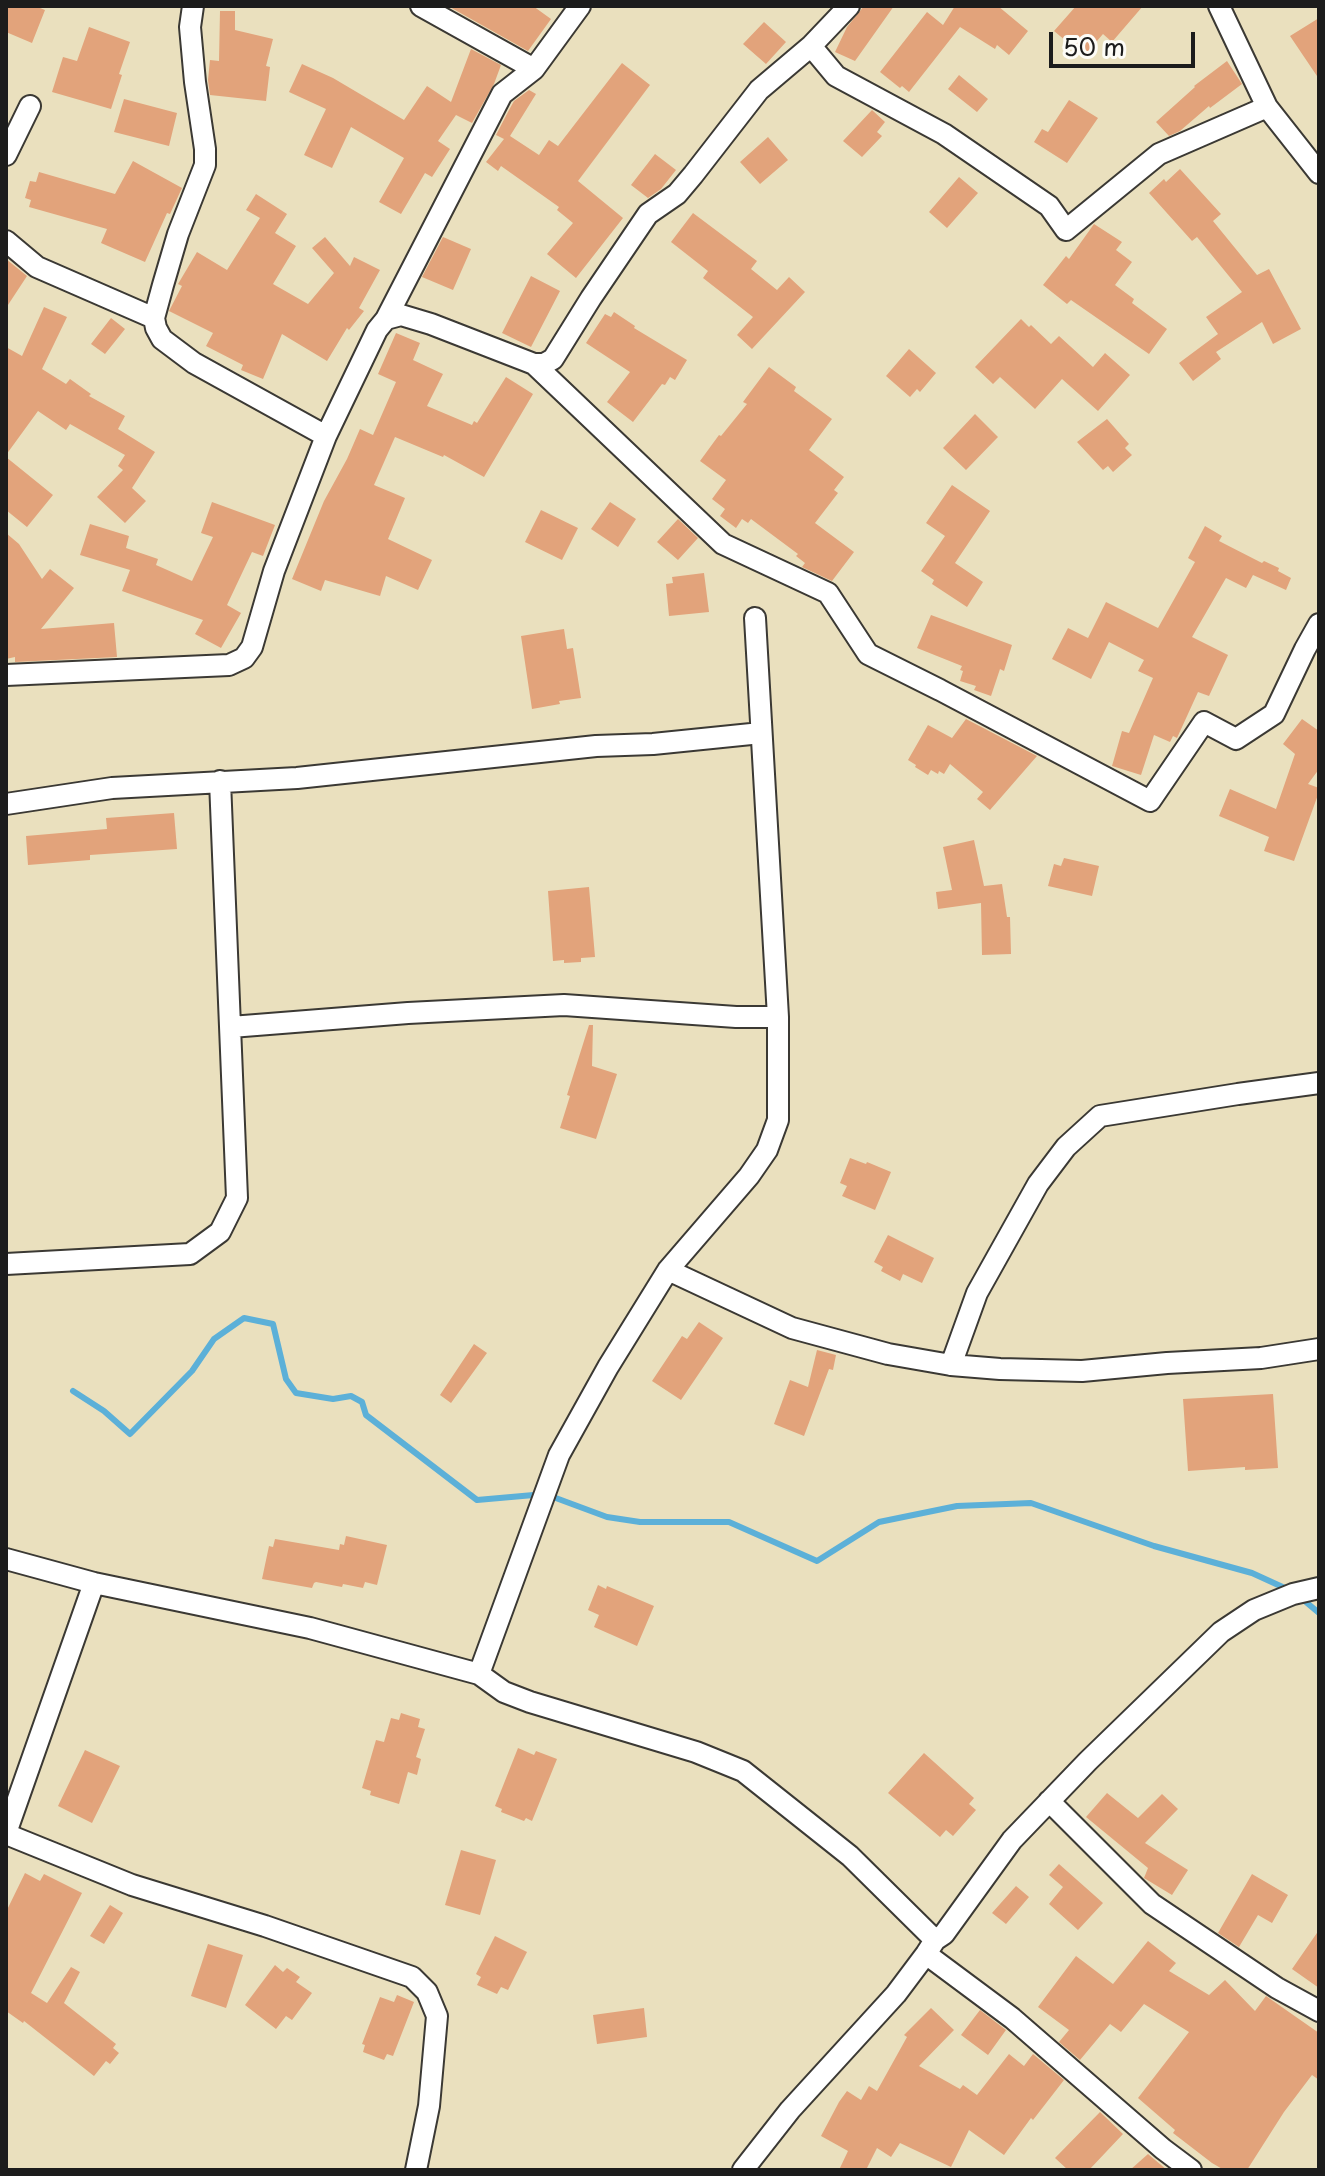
<!DOCTYPE html>
<style>
body{margin:0}
#map{position:relative;width:1325px;height:2176px;overflow:hidden;background:#eae0be;font-family:"Playpen Sans",sans-serif}
canvas{display:block}
.frame{position:absolute;inset:0;border:8px solid #1c1c1c;pointer-events:none}
.scale{position:absolute;left:1049px;top:32px;width:146px;height:36px;box-sizing:border-box;border:4px solid #1c1c1c;border-top:0;padding-left:10px;font-size:24px;line-height:28px;white-space:nowrap;color:#1c1c1c;-webkit-text-stroke:6px #fdfcf7;paint-order:stroke}
</style>
<div id="map">
<canvas width="1325" height="2176"></canvas>
<div class="frame"></div>
<div class="scale">50 m</div>
</div>
<script>
const c = document.querySelector('canvas').getContext('2d');
c.lineJoin = 'round';
function shape(rows) {
  const path = new Path2D();
  for (const r of rows) {
    path.moveTo(r[0], r[1]);
    for (let i = 2; i < r.length; i += 2) path.lineTo(r[i], r[i + 1]);
  }
  return path;
}
function stroke(path, color, width, dash) {
  c.strokeStyle = color;
  c.lineWidth = width;
  c.lineCap = dash ? 'butt' : 'round';
  c.setLineDash(dash || []);
  c.stroke(path);
}
function paint(path, color) {
  c.fillStyle = color;
  c.fill(path, 'evenodd');
}
const stream = shape([
 [73,1391,104,1411,130,1434,192,1371,214,1339,244,1318,273,1324,286,1379,296,1393,333,1399,351,1396,362,1402,366,1415,477,1500,545,1494,607,1517,640,1522,729,1522,817,1561,879,1522,957,1506,1031,1503,1154,1546,1252,1573,1287,1589],
 [1300,1597,1319,1613]
]);
const building = shape([
 [6,6,35,6,45,10,32,43,6,32],
 [448,6,533,6,551,19,528,51],
 [864,6,894,6,855,61,835,52,847,27],
 [955,6,998,6,1028,31,1009,55,997,45,995,49,960,27,909,92,902,86,900,88,880,72,927,12,943,25],
 [1076,6,1143,6,1112,42,1103,34,1084,56,1054,31],
 [220,11,235,11,235,30,273,39,266,66,270,67,266,101,210,95,208,80,210,60,219,61],
 [1319,18,1319,79,1290,36],
 [764,22,786,42,766,64,743,44],
 [89,27,130,42,119,74,122,75,111,109,52,92,63,57,77,61],
 [471,49,501,65,494,84,472,123,456,115,438,141,450,149,432,177,425,173,401,214,379,202,404,158,351,127,332,168,304,155,326,109,289,92,302,64,333,78,404,120,427,86,451,102],
 [1227,61,1242,84,1210,108,1209,106,1180,131,1169,136,1156,122,1195,87,1194,86],
 [622,63,650,85,578,181,623,218,576,278,547,254,573,223,557,210,559,207,501,166,498,171,486,162,504,139,496,135,509,110,514,101,529,90,536,94,510,136,539,155,549,140,558,146],
 [959,75,988,99,977,112,948,89],
 [124,99,177,113,169,146,114,132],
 [1069,100,1098,118,1067,163,1034,142,1042,129,1048,132],
 [872,110,885,122,877,132,882,136,862,157,843,141],
 [768,137,788,160,760,184,740,162],
 [655,154,676,170,661,189,648,198,631,185],
 [133,161,182,188,170,214,167,213,145,262,101,243,107,229,29,207,31,200,25,198,30,181,36,182,39,172,115,194],
 [1180,169,1221,214,1213,221,1257,275,1269,269,1301,329,1273,344,1262,322,1216,352,1221,359,1193,381,1179,363,1218,334,1206,317,1242,292,1197,237,1192,241,1149,193,1164,179,1166,182],
 [959,177,978,193,947,228,929,212],
 [256,194,287,214,275,233,296,246,273,284,308,304,334,273,312,248,325,237,350,266,354,257,380,270,359,308,364,311,349,330,347,328,327,361,282,334,263,379,241,370,243,365,206,346,213,333,169,311,182,286,178,284,197,252,227,270,260,218,246,210],
 [693,213,757,261,751,269,777,290,789,277,805,292,752,349,737,335,753,317,703,278,708,271,671,242],
 [1094,224,1122,242,1116,250,1132,262,1115,285,1134,299,1132,303,1167,329,1149,354,1071,300,1067,304,1043,285,1066,256,1069,259],
 [443,237,471,249,453,290,422,277],
 [6,259,27,276,6,308],
 [531,276,560,291,531,347,502,333],
 [44,307,67,317,42,369,66,384,70,379,91,394,89,396,125,416,118,429,155,452,132,488,146,501,125,523,97,497,123,470,118,466,125,455,70,424,66,430,38,411,6,455,6,347,22,356],
 [614,312,635,326,634,328,687,360,675,380,670,377,665,385,662,384,633,422,607,402,630,372,586,343,605,314,611,317],
 [111,318,125,329,105,354,91,344],
 [1021,319,1029,327,1031,325,1051,344,1059,336,1093,367,1105,353,1130,375,1098,411,1062,379,1035,409,1000,377,993,384,975,367],
 [396,333,420,343,413,360,443,374,427,406,472,425,474,421,477,423,506,377,533,394,484,477,444,455,443,457,395,437,374,485,405,498,388,539,432,560,418,590,386,576,380,596,325,580,321,591,292,579,324,501,347,459,360,429,373,435,396,382,378,374],
 [909,349,936,373,920,392,917,389,910,397,886,376],
 [769,367,796,387,794,391,832,419,809,450,844,477,834,490,838,493,815,523,854,552,832,581,802,567,805,563,796,556,798,554,751,519,748,523,742,519,736,528,720,516,725,509,712,499,726,480,700,461,719,435,721,436,747,404,743,402],
 [975,414,998,437,966,470,943,448],
 [1107,419,1129,444,1125,448,1132,455,1113,472,1108,466,1103,470,1077,442],
 [6,457,53,495,27,527,6,510],
 [952,485,990,511,955,563,983,582,967,607,932,584,934,580,921,571,945,536,926,523],
 [212,502,275,525,263,556,252,552,227,605,241,613,221,648,195,634,203,620,122,591,130,570,80,555,90,524,129,536,126,548,158,559,156,565,192,581,213,537,201,533],
 [610,502,636,519,618,547,591,529],
 [541,510,578,528,562,560,525,542],
 [678,519,698,538,678,560,657,542],
 [1205,526,1222,536,1219,541,1262,563,1264,561,1279,568,1278,571,1291,578,1286,590,1253,575,1246,588,1226,578,1192,637,1228,655,1209,696,1198,692,1177,738,1173,736,1170,742,1154,735,1141,775,1112,766,1122,731,1129,733,1153,678,1138,671,1144,660,1109,642,1091,679,1052,659,1068,628,1088,638,1106,602,1158,628,1195,562,1188,558],
 [6,533,19,544,42,579,50,569,74,588,41,629,114,623,117,657,15,662,15,657,6,659],
 [704,573,709,612,669,616,666,584,673,583,672,577],
 [931,615,1012,645,1004,671,1000,669,991,696,974,690,976,686,960,681,963,671,960,670,962,666,917,648],
 [564,629,567,649,573,648,581,698,559,701,560,704,532,709,521,636],
 [966,719,1037,756,990,810,977,799,983,792,950,764,944,774,939,771,938,774,931,770,928,775,915,767,916,765,908,760,928,725,952,738],
 [1302,719,1319,731,1319,769,1308,784,1319,788,1319,792,1294,861,1264,851,1269,837,1219,816,1230,789,1276,809,1295,754,1283,744],
 [174,813,177,849,90,855,90,860,28,865,26,836,107,829,106,818],
 [974,840,984,886,1002,884,1007,917,1010,917,1011,954,982,955,981,903,938,909,936,892,952,890,943,847],
 [1064,858,1099,866,1092,896,1048,886,1054,864,1061,866],
 [589,887,595,957,581,958,581,962,564,963,564,960,553,961,548,891],
 [589,1025,593,1025,592,1066,617,1074,596,1139,560,1128,570,1096,567,1095],
 [850,1158,866,1164,867,1162,891,1172,875,1210,842,1196,847,1186,840,1183],
 [888,1235,934,1258,922,1283,903,1274,900,1281,881,1271,883,1267,874,1262],
 [699,1322,723,1338,681,1400,652,1381,682,1336,687,1339],
 [474,1344,487,1353,451,1403,440,1395],
 [817,1350,836,1355,833,1370,829,1369,804,1436,774,1424,790,1380,808,1387],
 [1273,1394,1278,1468,1245,1470,1245,1467,1188,1471,1183,1399],
 [346,1536,387,1545,377,1585,365,1582,363,1588,343,1584,342,1587,316,1582,314,1583,312,1588,262,1579,269,1546,273,1547,275,1539,339,1550,340,1544,344,1545],
 [598,1585,606,1589,607,1586,654,1606,637,1646,594,1627,599,1615,588,1610],
 [401,1713,420,1719,418,1727,425,1729,416,1757,421,1759,417,1775,408,1772,399,1804,370,1795,371,1791,362,1788,376,1740,384,1742,391,1718,399,1720],
 [518,1748,534,1755,536,1751,557,1759,532,1821,526,1818,524,1821,501,1812,502,1809,495,1806],
 [85,1750,120,1766,92,1823,58,1806],
 [924,1753,974,1798,969,1804,976,1810,953,1836,946,1830,940,1837,888,1793],
 [1107,1793,1138,1818,1162,1794,1178,1809,1145,1843,1188,1870,1172,1895,1144,1878,1148,1868,1086,1817],
 [461,1850,496,1860,480,1915,445,1905],
 [1059,1864,1103,1903,1078,1930,1049,1904,1063,1887,1049,1875],
 [25,1873,40,1881,44,1874,82,1893,31,1993,47,2003,71,1967,80,1972,64,2003,116,2044,113,2048,119,2053,110,2064,106,2061,94,2076,24,2021,23,2023,6,2011,6,1912],
 [1252,1874,1288,1895,1272,1923,1258,1915,1239,1947,1218,1933],
 [1016,1886,1029,1897,1006,1924,992,1913],
 [110,1905,123,1913,104,1944,90,1936],
 [1319,1930,1319,1988,1292,1969],
 [495,1936,527,1952,508,1990,501,1987,497,1994,477,1985,481,1977,476,1974],
 [1148,1941,1176,1963,1169,1971,1209,1995,1225,1980,1255,2011,1266,1996,1319,2033,1319,2080,1312,2075,1284,2112,1247,2170,1224,2170,1212,2163,1173,2133,1175,2130,1138,2098,1189,2032,1144,2004,1121,2032,1110,2024,1080,2060,1059,2042,1069,2030,1038,2007,1076,1956,1113,1984],
 [208,1944,243,1955,226,2008,191,1996],
 [275,1965,283,1972,287,1968,300,1977,296,1982,312,1993,292,2020,286,2016,276,2029,245,2005],
 [397,1995,414,2002,393,2056,387,2054,384,2060,363,2052,365,2045,362,2044,380,1997,394,2002],
 [644,2008,647,2037,597,2044,593,2015],
 [931,2008,954,2030,919,2066,960,2089,963,2085,977,2095,1009,2054,1024,2066,1033,2054,1064,2080,1033,2120,1031,2118,1004,2155,969,2130,951,2167,900,2143,891,2157,877,2148,866,2170,839,2170,848,2151,821,2136,839,2102,847,2091,861,2100,869,2086,877,2091,907,2037,904,2035],
 [980,2010,1006,2030,988,2055,961,2035],
 [1100,2112,1123,2134,1089,2170,1068,2170,1055,2158],
 [1148,2154,1167,2170,1130,2170]
]);
const minor = shape([
 [193,6,190,27,195,82,205,149,205,165,178,234,163,285,154,318,156,328,162,339,194,363,326,436],
 [421,6,534,69],
 [1219,6,1267,107,1319,173],
 [811,46,836,76,944,134,1049,206,1066,230,1159,154,1267,107],
 [6,155,30,106],
 [6,241,37,267,154,318],
 [386,319,502,94,534,69,580,6],
 [534,364,723,544,828,593,868,654,940,690,1150,801,1204,722,1236,739,1274,714,1305,649,1319,624],
 [6,675,229,665,244,658,252,647,274,571,326,436,377,330,386,319,401,315,431,324,534,364,544,364,553,359,591,298,648,214,677,194,693,175,759,90,811,46,849,6],
 [6,804,112,788,297,778,596,746,653,744,761,733],
 [231,1027,408,1013,564,1005,736,1017,778,1017],
 [6,1264,190,1254,220,1232,237,1198,220,781],
 [668,1270,792,1328,888,1354,951,1365,1000,1369,1082,1371,1167,1363,1261,1358,1319,1349],
 [951,1365,977,1293,1038,1184,1066,1147,1100,1116,1238,1094,1319,1083],
 [6,1559,94,1583,310,1628,479,1674,504,1692,530,1702,696,1752,743,1771,850,1856,935,1940],
 [479,1674,559,1455,608,1367,668,1270,749,1176,767,1150,778,1120,778,1017,755,618],
 [1049,1801,1152,1904,1277,1988,1319,2011],
 [6,1833,94,1583],
 [6,1834,132,1885,265,1926,412,1977,427,1992,437,2016,429,2106,416,2170],
 [926,1954,1012,2018,1163,2149,1191,2170],
 [743,2170,790,2110,896,1994,926,1954,935,1940,944,1934,1012,1840,1088,1761,1221,1632,1254,1610,1293,1594,1319,1588]
]);
stroke(stream, '#5cb0d8', 6);
paint(building, '#e2a37b');
stroke(minor, '#3b3934', 24);
stroke(minor, '#fff', 20);
</script>
